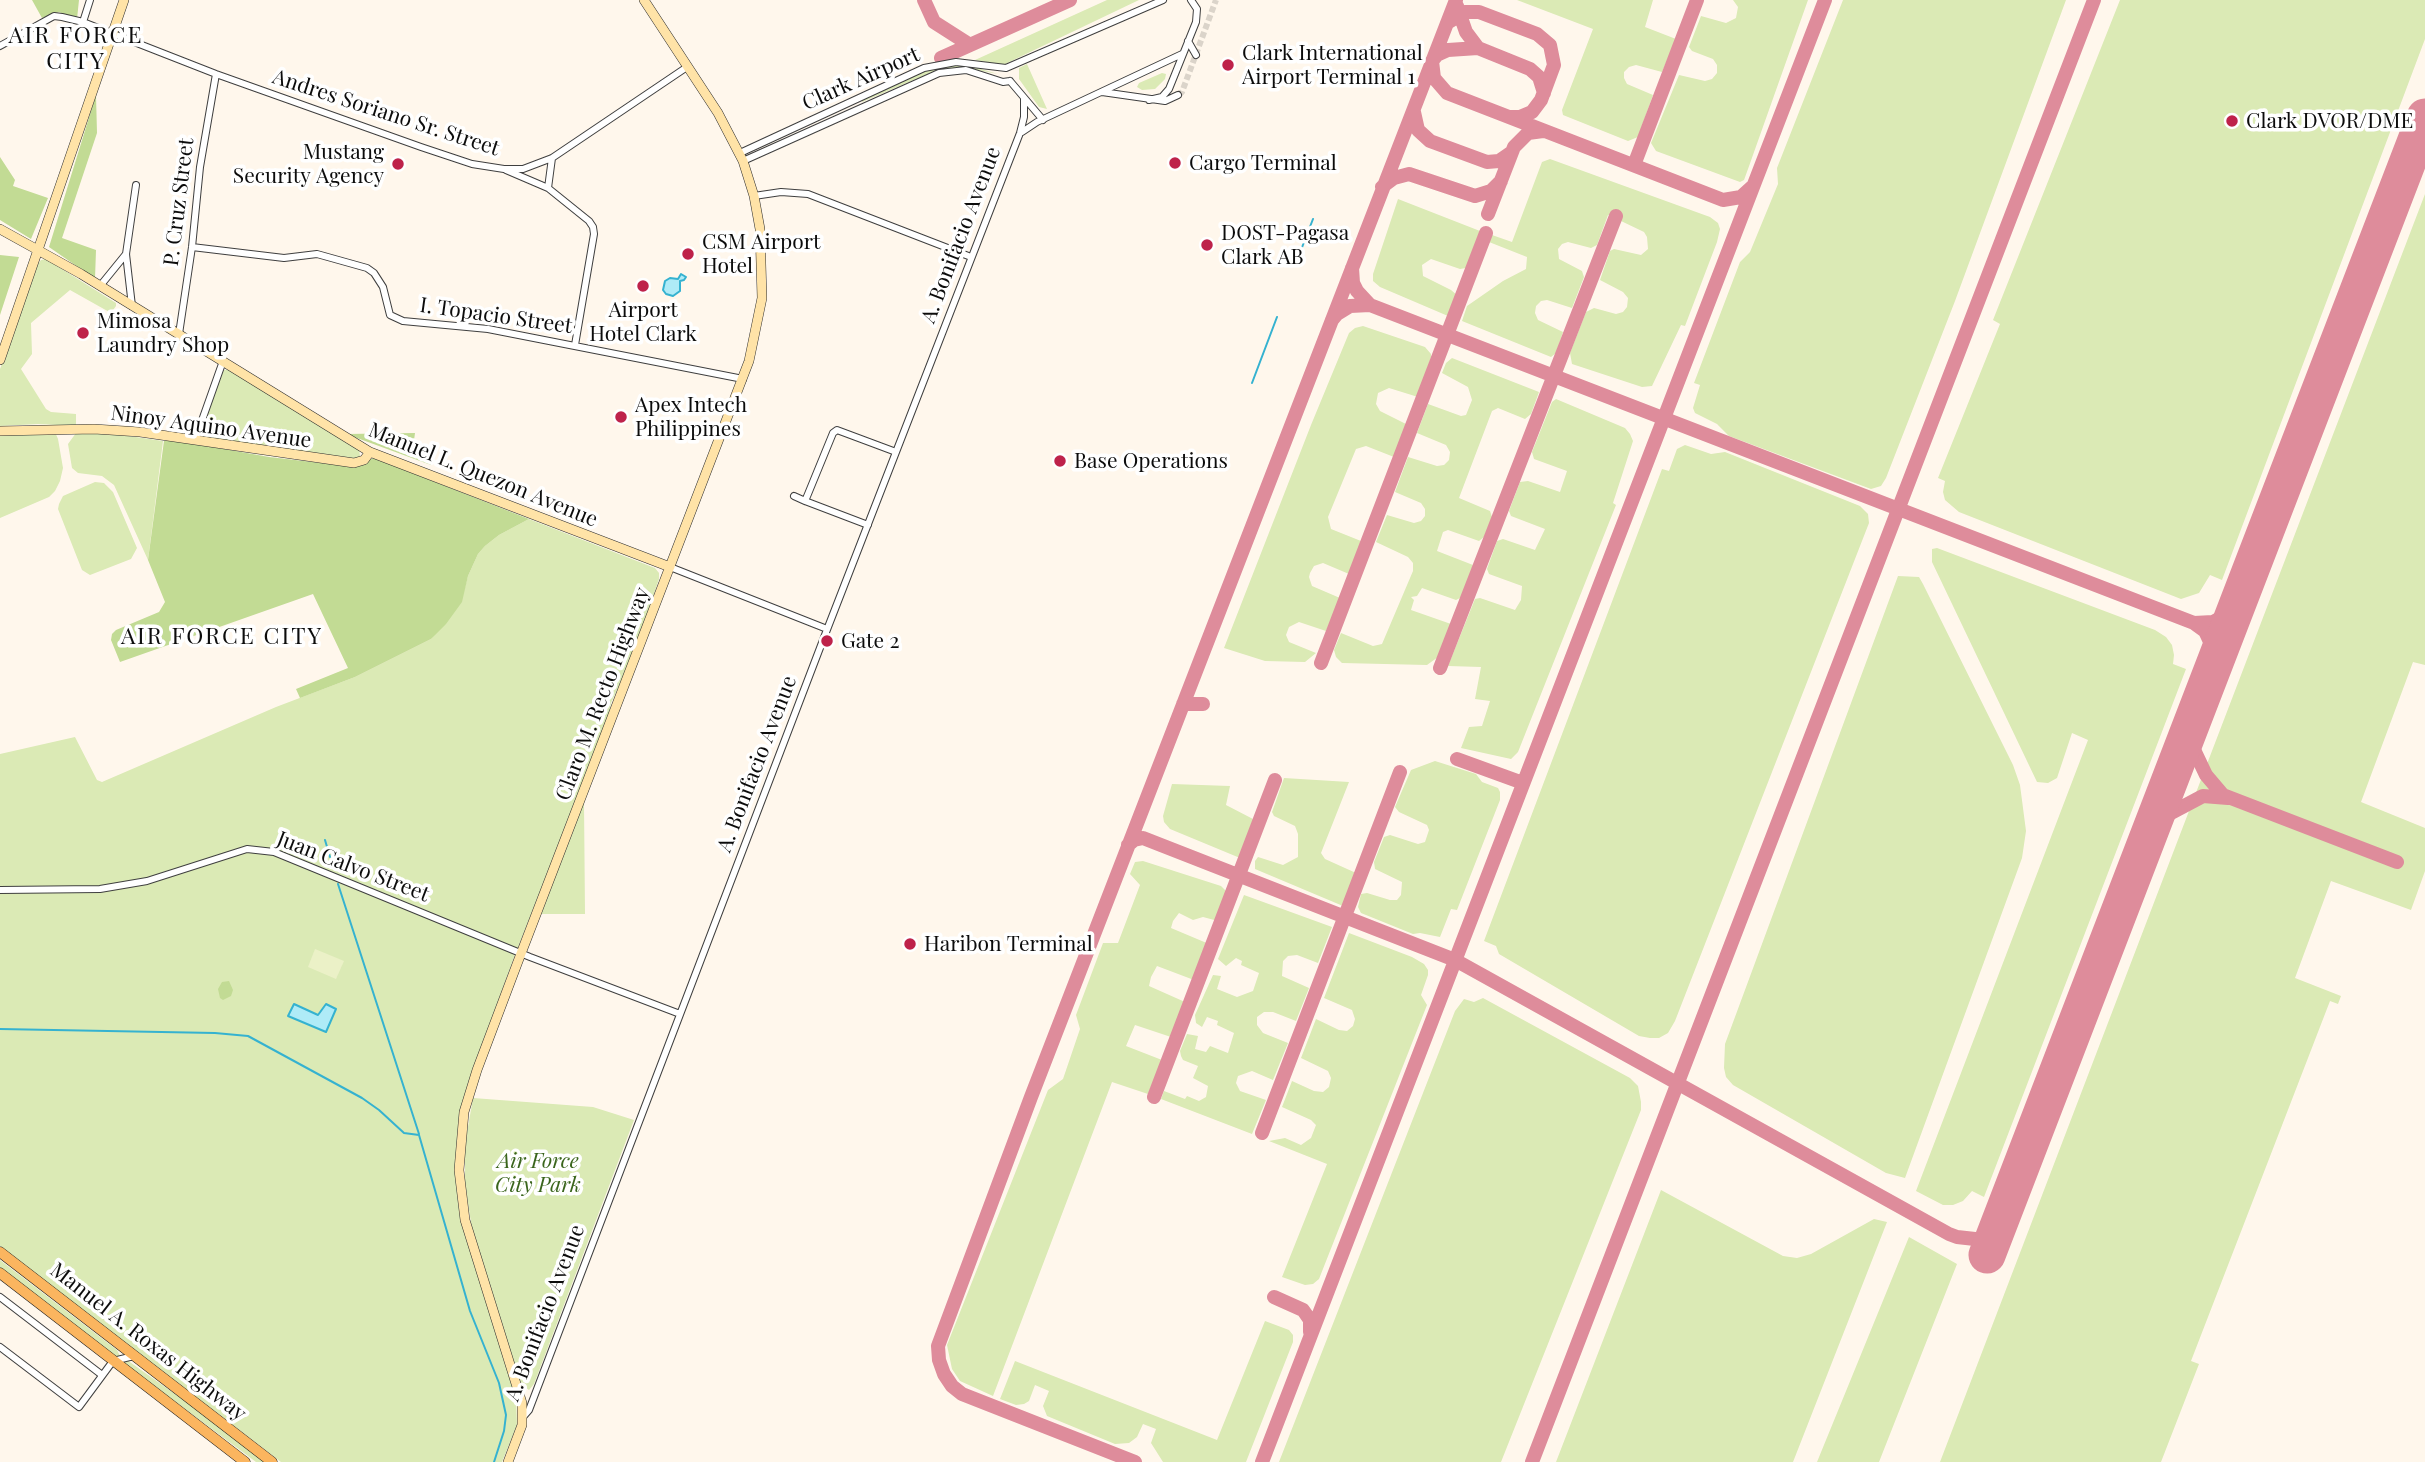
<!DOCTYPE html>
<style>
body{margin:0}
canvas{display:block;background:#fff7ec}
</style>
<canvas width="2425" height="1462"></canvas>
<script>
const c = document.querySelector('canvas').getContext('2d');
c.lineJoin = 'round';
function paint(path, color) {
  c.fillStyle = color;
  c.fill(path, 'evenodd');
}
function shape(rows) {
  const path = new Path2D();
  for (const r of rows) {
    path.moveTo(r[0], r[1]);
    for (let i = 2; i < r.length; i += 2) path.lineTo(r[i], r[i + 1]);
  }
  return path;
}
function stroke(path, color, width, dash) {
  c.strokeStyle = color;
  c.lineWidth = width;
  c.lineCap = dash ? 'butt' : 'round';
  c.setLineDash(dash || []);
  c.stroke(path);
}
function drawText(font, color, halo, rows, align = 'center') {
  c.font = font + ' "Playfair Display",serif';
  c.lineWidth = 7;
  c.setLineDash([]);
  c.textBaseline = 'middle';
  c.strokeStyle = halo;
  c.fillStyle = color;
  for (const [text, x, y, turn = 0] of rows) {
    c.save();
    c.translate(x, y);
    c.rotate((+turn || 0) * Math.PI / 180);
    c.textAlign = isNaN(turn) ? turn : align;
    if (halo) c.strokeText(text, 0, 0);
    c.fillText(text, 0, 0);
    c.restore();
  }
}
const green = shape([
 [1107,0,1139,0,1003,65,975,60],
 [1517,0,1653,0,1645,27,1676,39,1662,72,1636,65,1629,67,1624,72,1624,78,1627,84,1653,95,1638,137,1628,141,1563,115,1562,110,1593,29],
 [1733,0,1808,0,1748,169,1744,180,1740,182,1656,151,1651,143,1679,75,1705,81,1712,79,1717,73,1717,65,1713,59,1692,51,1689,47,1701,16,1726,23,1736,18,1738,7],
 [1843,0,2066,0,1955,301,1886,478,1881,486,1871,489,1729,436,1717,424,1695,413,1693,408,1700,385,1694,383,1740,262,1750,252,1778,184,1777,168],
 [2120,0,2425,0,2425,39,2222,580,2210,575,2199,593,2181,599,1959,512,1945,500,1943,492,1945,481,1938,478,2000,324,1993,320],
 [964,64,998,74,962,67,937,70,862,102,863,99,925,71,943,66],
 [1027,64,1047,109,1039,107,1019,79,1019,68],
 [1162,73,1166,74,1165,79,1155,89,1142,90,1137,87,1139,83],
 [1550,159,1710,217,1718,223,1720,229,1717,242,1685,326,1681,325,1652,386,1642,387,1572,364,1570,353,1586,312,1594,308,1616,314,1623,312,1627,307,1628,298,1623,292,1600,280,1610,251,1614,249,1641,255,1648,249,1647,237,1644,232,1621,221,1616,216,1608,215,1597,245,1591,248,1568,242,1562,244,1558,249,1559,259,1582,271,1584,277,1572,308,1547,300,1541,301,1536,306,1535,313,1538,320,1563,332,1556,353,1551,357,1462,321,1467,306,1503,281,1526,269,1527,257,1489,242,1492,235,1512,242,1542,162],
 [2425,194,2425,665,2413,662,2361,802,2425,828,2425,871,2411,910,2331,881,2295,978,2341,996,2338,1004,2330,1001,2191,1361,2199,1364,2161,1462,1940,1462],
 [1398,199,1480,231,1466,268,1460,269,1431,259,1422,265,1423,276,1451,290,1458,296,1448,316,1380,287,1373,281,1373,274],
 [46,259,116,303,116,306,111,313,70,290,31,323,32,354,21,369,46,409,51,412,76,414,76,426,38,424,0,426,0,369,38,264,41,260],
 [1363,326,1425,347,1431,354,1431,357,1418,397,1389,388,1378,393,1376,404,1380,411,1406,424,1394,457,1366,446,1356,449,1328,517,1331,529,1361,541,1349,574,1323,563,1314,566,1310,573,1309,577,1312,586,1340,598,1326,631,1299,622,1289,627,1286,635,1289,642,1316,653,1305,662,1265,661,1224,648,1311,425,1349,333,1355,328],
 [1452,358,1539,392,1531,414,1525,419,1498,408,1492,411,1459,498,1490,511,1492,517,1484,537,1479,541,1448,530,1443,532,1437,551,1473,565,1462,597,1456,600,1422,588,1417,596,1411,597,1414,600,1411,610,1451,624,1438,657,1427,665,1342,663,1336,657,1334,650,1341,633,1373,646,1382,644,1413,571,1413,563,1408,557,1376,542,1387,515,1414,523,1421,521,1425,516,1425,509,1421,503,1395,492,1408,457,1437,466,1444,465,1449,460,1450,452,1446,445,1417,433,1428,404,1461,416,1466,415,1472,400,1468,387,1442,373,1446,363],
 [221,370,229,370,359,449,360,456,355,459,295,451,279,445,254,445,206,437,202,431],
 [1556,399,1625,428,1630,434,1633,441,1613,503,1616,505,1518,752,1511,759,1461,748,1469,727,1482,726,1490,701,1475,699,1481,667,1448,666,1475,599,1480,598,1515,610,1521,600,1522,586,1489,574,1487,569,1497,541,1503,539,1535,550,1545,529,1511,516,1509,511,1520,482,1528,481,1560,492,1567,471,1534,459,1532,452,1552,402],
 [55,432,58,439,63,468,60,481,55,491,49,497,0,518,0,434],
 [76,433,108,433,163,441,148,560,114,485,102,476,78,473,72,468,68,444],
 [1685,445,1711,454,1725,452,1860,506,1868,514,1869,523,1675,1021,1668,1033,1659,1038,1650,1038,1639,1036,1499,954,1496,946,1484,941,1662,469,1669,471,1677,449],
 [95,482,104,483,113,492,137,548,131,559,90,575,82,570,58,509,59,504,63,496],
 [529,519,655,568,659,573,659,579,634,653,611,703,608,719,513,960,472,1073,461,1112,456,1154,458,1200,516,1395,517,1425,502,1462,281,1462,0,1246,0,754,75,737,97,780,102,782,276,707,355,677,431,639,461,602,468,576,478,554,485,546,499,535],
 [1937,548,2155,630,2166,637,2172,645,2174,655,2173,664,2186,669,1984,1197,1972,1191,1963,1201,1953,1205,1943,1205,1916,1191,2088,740,2072,733,2057,778,2048,783,2037,782,1932,562,1932,549],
 [1898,576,1919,577,1923,584,2013,765,2020,785,2026,831,2022,858,1905,1178,1886,1173,1733,1085,1726,1077,1724,1068,1725,1044],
 [1435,761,1476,774,1482,782,1498,788,1500,792,1500,800,1457,910,1451,909,1440,937,1420,933,1413,934,1361,913,1358,907,1361,894,1367,893,1390,900,1397,900,1401,895,1402,882,1375,869,1374,862,1384,837,1390,835,1418,844,1425,842,1429,830,1427,825,1399,812,1395,807,1411,770],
 [1284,778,1349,782,1321,853,1325,859,1356,873,1343,906,1255,869,1255,861,1258,857,1283,865,1298,857,1298,834,1295,826,1274,816,1272,812],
 [1172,784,1230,786,1226,805,1253,819,1240,858,1170,829,1164,822,1163,816],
 [584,802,585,914,541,914],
 [1143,861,1221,886,1229,894,1218,921,1203,917,1193,920,1179,913,1173,921,1171,928,1209,944,1194,980,1157,966,1151,977,1149,986,1185,1002,1171,1037,1135,1025,1126,1046,1162,1060,1148,1094,1112,1082,993,1396,960,1381,952,1369,947,1345,1048,1090,1063,1079,1080,1029,1076,1015,1103,943,1118,943,1140,885,1130,874,1135,862],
 [1244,895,1332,927,1318,963,1297,955,1288,956,1283,961,1282,976,1309,988,1296,1021,1273,1012,1264,1012,1257,1017,1257,1025,1263,1033,1288,1043,1273,1080,1252,1071,1238,1076,1236,1083,1240,1091,1266,1100,1252,1134,1161,1099,1164,1091,1185,1099,1187,1096,1199,1101,1206,1097,1208,1086,1193,1078,1198,1066,1183,1060,1181,1056,1180,1051,1187,1034,1198,1036,1195,1049,1206,1052,1210,1046,1228,1053,1234,1033,1217,1025,1218,1021,1207,1017,1202,1027,1196,1023,1195,1015,1213,975,1221,976,1217,989,1237,997,1253,991,1259,973,1241,965,1242,961,1236,958,1226,966,1218,959],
 [1349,933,1412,957,1424,964,1428,970,1428,975,1421,995,1427,1005,1319,1279,1313,1284,1305,1285,1282,1277,1327,1164,1269,1141,1285,1138,1301,1145,1311,1138,1316,1125,1311,1120,1282,1107,1292,1081,1314,1091,1323,1092,1329,1087,1331,1078,1328,1071,1301,1058,1316,1019,1339,1030,1347,1031,1353,1026,1355,1019,1352,1010,1324,998],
 [1483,998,1630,1078,1638,1086,1641,1102,1641,1110,1501,1462,1279,1462,1455,1011,1464,999,1474,1002],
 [473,1098,593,1107,634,1120,534,1384,529,1390,521,1384,488,1290,472,1229,465,1184,465,1144],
 [1661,1190,1783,1256,1797,1258,1811,1254,1874,1219,1887,1222,1793,1462,1556,1462],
 [1909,1237,1957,1264,1879,1462,1817,1462],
 [0,1260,117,1350,120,1356,116,1357,24,1287,0,1268],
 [1265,1321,1289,1330,1293,1335,1293,1342,1246,1462,1163,1462,1151,1443,1156,1429,1143,1424,1137,1437,1129,1443,1115,1444,1047,1416,1043,1406,1049,1391,1035,1385,1029,1401,1024,1404,1016,1405,1000,1399,1015,1361,1217,1440],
 [127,1360,189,1404,266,1462,256,1462,125,1364,124,1361]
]);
const forest = shape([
 [32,0,79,0,77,19,59,12,42,18],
 [96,95,97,133,62,238,96,250,95,279,49,247],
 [0,157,15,180,13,186,48,198,31,239,0,220],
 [0,255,19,257,0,315],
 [415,433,413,448,430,456,431,465,346,434],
 [164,441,180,441,269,457,347,466,374,458,529,519,499,535,485,546,478,554,468,576,462,602,446,624,431,639,355,677,300,698,296,689,348,668,313,594,120,662,111,640,112,634,116,630,159,612,165,602,148,560],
 [229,981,233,990,231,996,223,1000,220,998,218,989,222,982]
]);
const pitch = shape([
 [315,949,344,961,336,979,308,967]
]);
const water = shape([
 [681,274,686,277,684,280,680,281,680,291,673,296,666,294,663,290,665,281,670,278,678,279,681,274],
 [294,1004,318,1015,326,1004,336,1009,326,1032,288,1016,294,1004]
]);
const stream = shape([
 [1301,250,1313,219],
 [1252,383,1277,317],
 [325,840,330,857],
 [338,884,419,1134],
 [0,1029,215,1033,248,1036,362,1098,379,1110,404,1133,419,1135,470,1311,499,1383,506,1415,504,1431,494,1462]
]);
const taxiway = shape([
 [924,0,934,22,970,45],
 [1457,6,1466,32,1478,48],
 [1447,23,1465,12,1479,12,1537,34,1550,45,1554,65,1541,100,1532,112,1520,117,1510,117],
 [941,58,1070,0],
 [1544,93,1539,77,1530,69,1478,48,1448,50,1437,55,1432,61,1434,78,1447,93,1723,200,1741,197,1752,187],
 [1414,112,1418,130,1430,141,1487,162,1499,161,1512,152],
 [1634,165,1697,0],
 [1382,187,1394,178,1409,174,1475,196,1491,191,1501,181],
 [1488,214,1514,147,1528,133,1543,131],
 [1352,268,1353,283,1357,291,1370,305,2194,623,2205,631,2213,648,2211,672],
 [1332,320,1337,314,1350,306,1370,305],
 [2194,623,2213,622,2236,609],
 [1321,663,1486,233],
 [1440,668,1616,216],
 [1183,704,1203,704],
 [2187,735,2206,775,2223,795,2397,862],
 [1457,759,1523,783],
 [2154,822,2203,796,2228,798],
 [1128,845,1134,840,1143,838,1455,960,1949,1234,1957,1237,1993,1241],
 [1154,1097,1275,780],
 [1262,1133,1400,772],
 [1274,1297,1303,1310,1310,1320,1310,1332],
 [1135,1462,962,1394,952,1386,944,1374,939,1360,938,1346,1031,1097,1456,0],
 [1262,1462,1825,0],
 [1532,1462,2094,0]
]);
const runway = shape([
 [1987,1255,2425,117]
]);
const streetTunnel = shape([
 [1178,95,1182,92,1216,0]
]);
const street = shape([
 [83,22,90,0],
 [1188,41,1196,55],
 [0,46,54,16,62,17,83,22,216,74,421,147,472,164,504,169,523,169,552,158,687,67],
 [1010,81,1043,120],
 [1102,92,1165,101,1178,95],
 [1149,100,1162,97,1169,89,1196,22,1197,9,1191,0],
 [1022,132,1037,122,1182,54],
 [740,153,924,68,956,62,1006,68,1163,0],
 [743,161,939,73,966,70,1003,82,1010,81],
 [506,170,548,188,589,221,593,227,594,234,575,345],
 [548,188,552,158],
 [754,196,781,192,808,194,971,257],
 [192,247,284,258,317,254,367,268,374,273,383,287,390,315,403,321,488,329,743,379],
 [100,286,126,254],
 [132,306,126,254,136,185],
 [179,334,192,247,200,167,216,74],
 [195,440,223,361],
 [794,496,805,501],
 [868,525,805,501,808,494,833,433,837,430,896,452],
 [670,567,827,629],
 [0,890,100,889,147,881,247,849,274,852,530,957,680,1014],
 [0,1297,102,1375],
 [0,1347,79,1407,113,1361,134,1356],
 [522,1418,529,1410,823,640,1020,133,1024,117,1024,98]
]);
const secondary = shape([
 [0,229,81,274,370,452,670,567],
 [0,360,124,0],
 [0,431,94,429,140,432,354,463,364,460,370,452],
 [508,1462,522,1425,522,1403,465,1220,459,1170,464,1112,477,1070,517,964,749,361,762,298,760,229,754,196,743,161,718,113,644,0]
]);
const primary = shape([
 [0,1252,272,1462],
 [0,1273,245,1462]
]);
const markers = [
 [1228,65,7,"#be224a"],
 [2232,121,7,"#be224a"],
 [1175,163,7,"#be224a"],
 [398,164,7,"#be224a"],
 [1207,245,7,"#be224a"],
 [688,254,7,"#be224a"],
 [643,286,7,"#be224a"],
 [83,333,7,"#be224a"],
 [621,417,7,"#be224a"],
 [1060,461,7,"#be224a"],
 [827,641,7,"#be224a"],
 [910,944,7,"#be224a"]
];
const poiNames = [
 ["Clark International",1242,53],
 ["Airport Terminal 1",1242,77],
 ["Clark DVOR/DME",2246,121],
 ["Mustang",384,152,"right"],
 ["Security Agency",384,176,"right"],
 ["Cargo Terminal",1189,163],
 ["DOST-Pagasa",1221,233],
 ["Clark AB",1221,257],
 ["CSM Airport",702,242],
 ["Hotel",702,266],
 ["Airport",643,310,"center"],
 ["Hotel Clark",643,334,"center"],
 ["Mimosa",97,321],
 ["Laundry Shop",97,345],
 ["Apex Intech",635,405],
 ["Philippines",635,429],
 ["Base Operations",1074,461],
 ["Gate 2",841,641],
 ["Haribon Terminal",924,944]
];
const streetNames = [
 ["Clark Airport",861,79,-24],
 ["Andres Soriano Sr. Street",386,113,18],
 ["P. Cruz Street",179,202,-83],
 ["A. Bonifacio Avenue",961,235,-69],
 ["I. Topacio Street",496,316,8],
 ["Ninoy Aquino Avenue",211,427,8],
 ["Manuel L. Quezon Avenue",483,475,22],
 ["Claro M. Recto Highway",603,694,-69],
 ["A. Bonifacio Avenue",757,764,-69],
 ["Juan Calvo Street",353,867,21],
 ["A. Bonifacio Avenue",545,1313,-69],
 ["Manuel A. Roxas Highway",148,1342,38]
];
const parkNames = [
 ["Air Force",538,1161],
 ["City Park",538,1185]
];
const neighbourhoodNames = [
 ["AIR FORCE",76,36],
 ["CITY",76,62],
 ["AIR FORCE CITY",222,637]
];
paint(green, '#dbeab5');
paint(forest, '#c2db94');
paint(pitch, '#ebf1c7');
paint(water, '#afebf7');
stroke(water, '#35b2d0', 2);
stroke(stream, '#35b2d0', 2);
stroke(taxiway, '#de8c9b', 14);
stroke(runway, '#de8c9b', 37);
stroke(streetTunnel, '#dbd4ca', 6, [6, 3]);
stroke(street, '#3f3f3f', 8);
stroke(secondary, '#2e2e2e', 10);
stroke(primary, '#1d1d1d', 11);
stroke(street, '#fff', 6);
stroke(secondary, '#ffe3a7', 9);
stroke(primary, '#fbb55f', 10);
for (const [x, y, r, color] of markers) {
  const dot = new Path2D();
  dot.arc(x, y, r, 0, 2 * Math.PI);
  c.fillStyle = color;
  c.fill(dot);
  stroke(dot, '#fff', 2.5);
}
drawText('21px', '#0c0c0c', '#fff', poiNames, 'left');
drawText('21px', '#0c0c0c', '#fff', streetNames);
drawText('italic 21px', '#3a651c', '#fff', parkNames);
c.letterSpacing = '2px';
drawText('23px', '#0c0c0c', '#fff', neighbourhoodNames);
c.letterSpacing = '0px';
</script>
